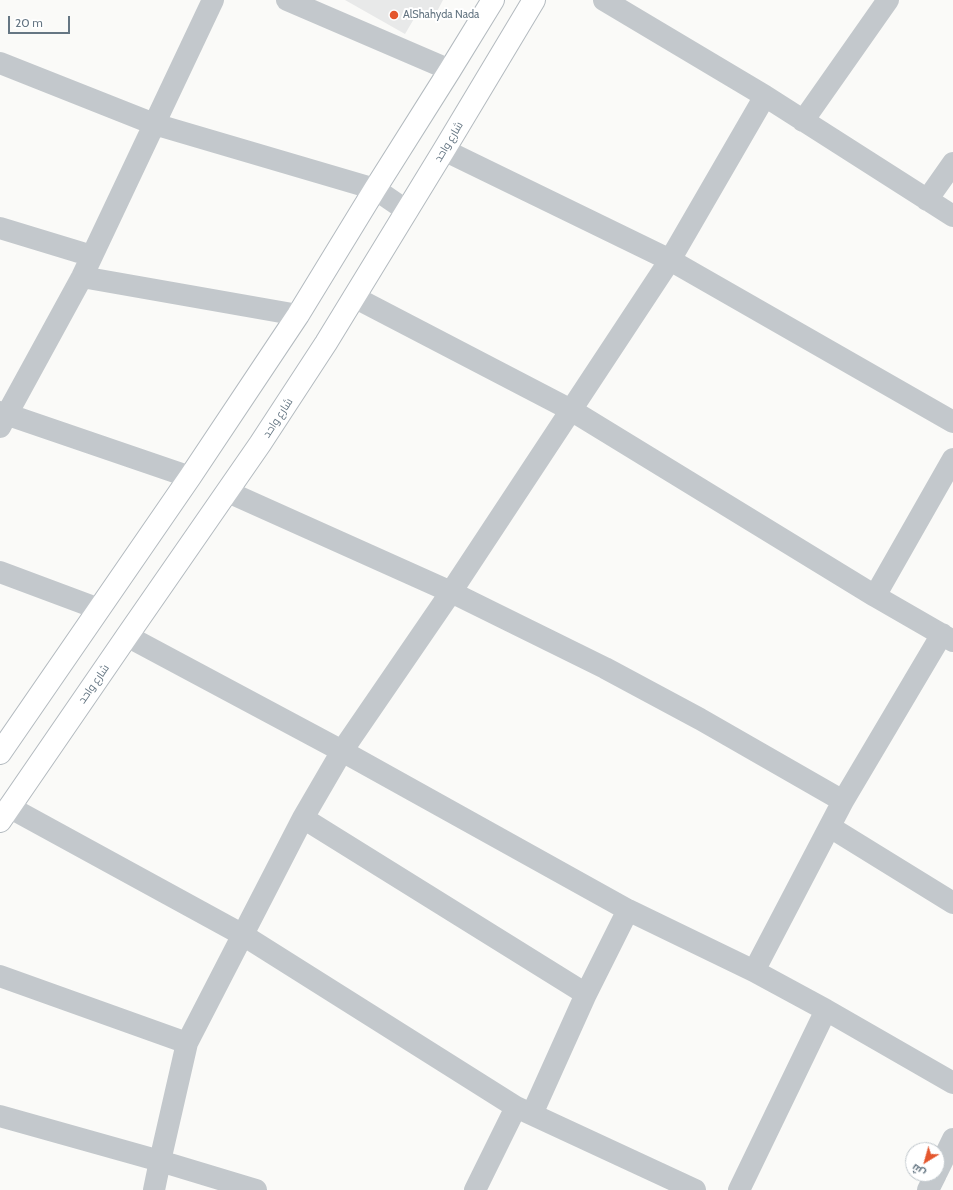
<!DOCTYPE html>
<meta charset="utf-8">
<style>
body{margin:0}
#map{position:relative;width:953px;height:1190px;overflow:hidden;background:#fafaf8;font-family:Cabin,Cairo,sans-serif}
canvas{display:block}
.north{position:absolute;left:905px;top:1142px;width:40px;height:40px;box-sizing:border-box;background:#fff;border:1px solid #c1c8cd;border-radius:50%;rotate:217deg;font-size:11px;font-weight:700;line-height:16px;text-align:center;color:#657683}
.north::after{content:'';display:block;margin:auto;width:14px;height:18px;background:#e4572e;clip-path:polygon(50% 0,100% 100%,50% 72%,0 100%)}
.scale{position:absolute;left:8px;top:16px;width:62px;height:18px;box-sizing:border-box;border:2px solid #657683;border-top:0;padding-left:5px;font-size:12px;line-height:14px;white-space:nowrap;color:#657683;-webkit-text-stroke:3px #fff;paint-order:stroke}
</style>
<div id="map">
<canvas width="953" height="1190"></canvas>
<div class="north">ش</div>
<div class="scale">20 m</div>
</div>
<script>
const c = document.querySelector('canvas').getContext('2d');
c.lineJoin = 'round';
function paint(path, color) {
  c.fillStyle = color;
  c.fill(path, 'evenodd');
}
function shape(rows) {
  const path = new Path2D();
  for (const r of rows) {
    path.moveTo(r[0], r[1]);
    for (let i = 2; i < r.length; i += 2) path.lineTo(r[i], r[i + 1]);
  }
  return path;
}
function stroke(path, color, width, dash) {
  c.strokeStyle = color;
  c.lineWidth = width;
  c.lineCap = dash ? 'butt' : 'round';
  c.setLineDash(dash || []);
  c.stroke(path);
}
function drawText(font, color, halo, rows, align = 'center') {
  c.font = font + ' Cabin,Cairo,sans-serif';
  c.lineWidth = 4;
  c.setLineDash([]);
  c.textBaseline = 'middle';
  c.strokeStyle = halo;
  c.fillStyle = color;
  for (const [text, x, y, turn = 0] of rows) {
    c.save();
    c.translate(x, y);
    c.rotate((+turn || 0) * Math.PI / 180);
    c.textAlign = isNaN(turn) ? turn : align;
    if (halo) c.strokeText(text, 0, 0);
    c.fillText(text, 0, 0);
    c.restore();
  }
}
const built = shape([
 [345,0,443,0,433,19,418,12,405,34]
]);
const street = shape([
 [287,0,450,70],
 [604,0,765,96,953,216],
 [0,63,154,124,375,189,407,211],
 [803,121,888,0],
 [444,150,670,260,953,422],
 [927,200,953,163],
 [0,228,92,256],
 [82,277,298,315],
 [354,297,571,410,875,596,953,641],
 [0,412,190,477],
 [0,427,82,277,213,0],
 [228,492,451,592,605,668,700,719,843,801],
 [0,572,99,609],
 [875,596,953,459],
 [127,636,342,751,628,910,754,971,826,1010,953,1083],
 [9,807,243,935,516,1107,695,1190],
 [303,818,586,994],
 [830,827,953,903],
 [754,971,843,801,942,634],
 [0,976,187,1043],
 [532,1114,586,994,628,910],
 [0,1116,160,1161,256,1190],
 [937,1172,953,1139],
 [154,1190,160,1161,187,1043,303,818,342,751,451,592,670,260,765,96],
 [475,1190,516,1107],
 [739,1190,826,1010],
 [928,1190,936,1174]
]);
const secondary = shape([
 [0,753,190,477,298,315,375,189,450,70,493,0],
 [0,821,127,636,260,444,326,343,444,150,534,0]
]);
const markers = [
 [394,15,5,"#e4572e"]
];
const poiNames = [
 ["AlShahyda Nada",403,15]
];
const streetNames = [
 ["شارع واحد",449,142,-59],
 ["شارع واحد",278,418,-57],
 ["شارع واحد",94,684,-55]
];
paint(built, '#e8e9e9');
stroke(secondary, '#b3babf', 24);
stroke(street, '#c3c8cc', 22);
stroke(secondary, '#fff', 22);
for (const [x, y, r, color] of markers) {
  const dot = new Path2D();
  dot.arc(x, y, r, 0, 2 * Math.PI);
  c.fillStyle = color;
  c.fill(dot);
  stroke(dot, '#fff', 1.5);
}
drawText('11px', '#657683', '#fff', poiNames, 'left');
drawText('11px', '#657683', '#fff', streetNames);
</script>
